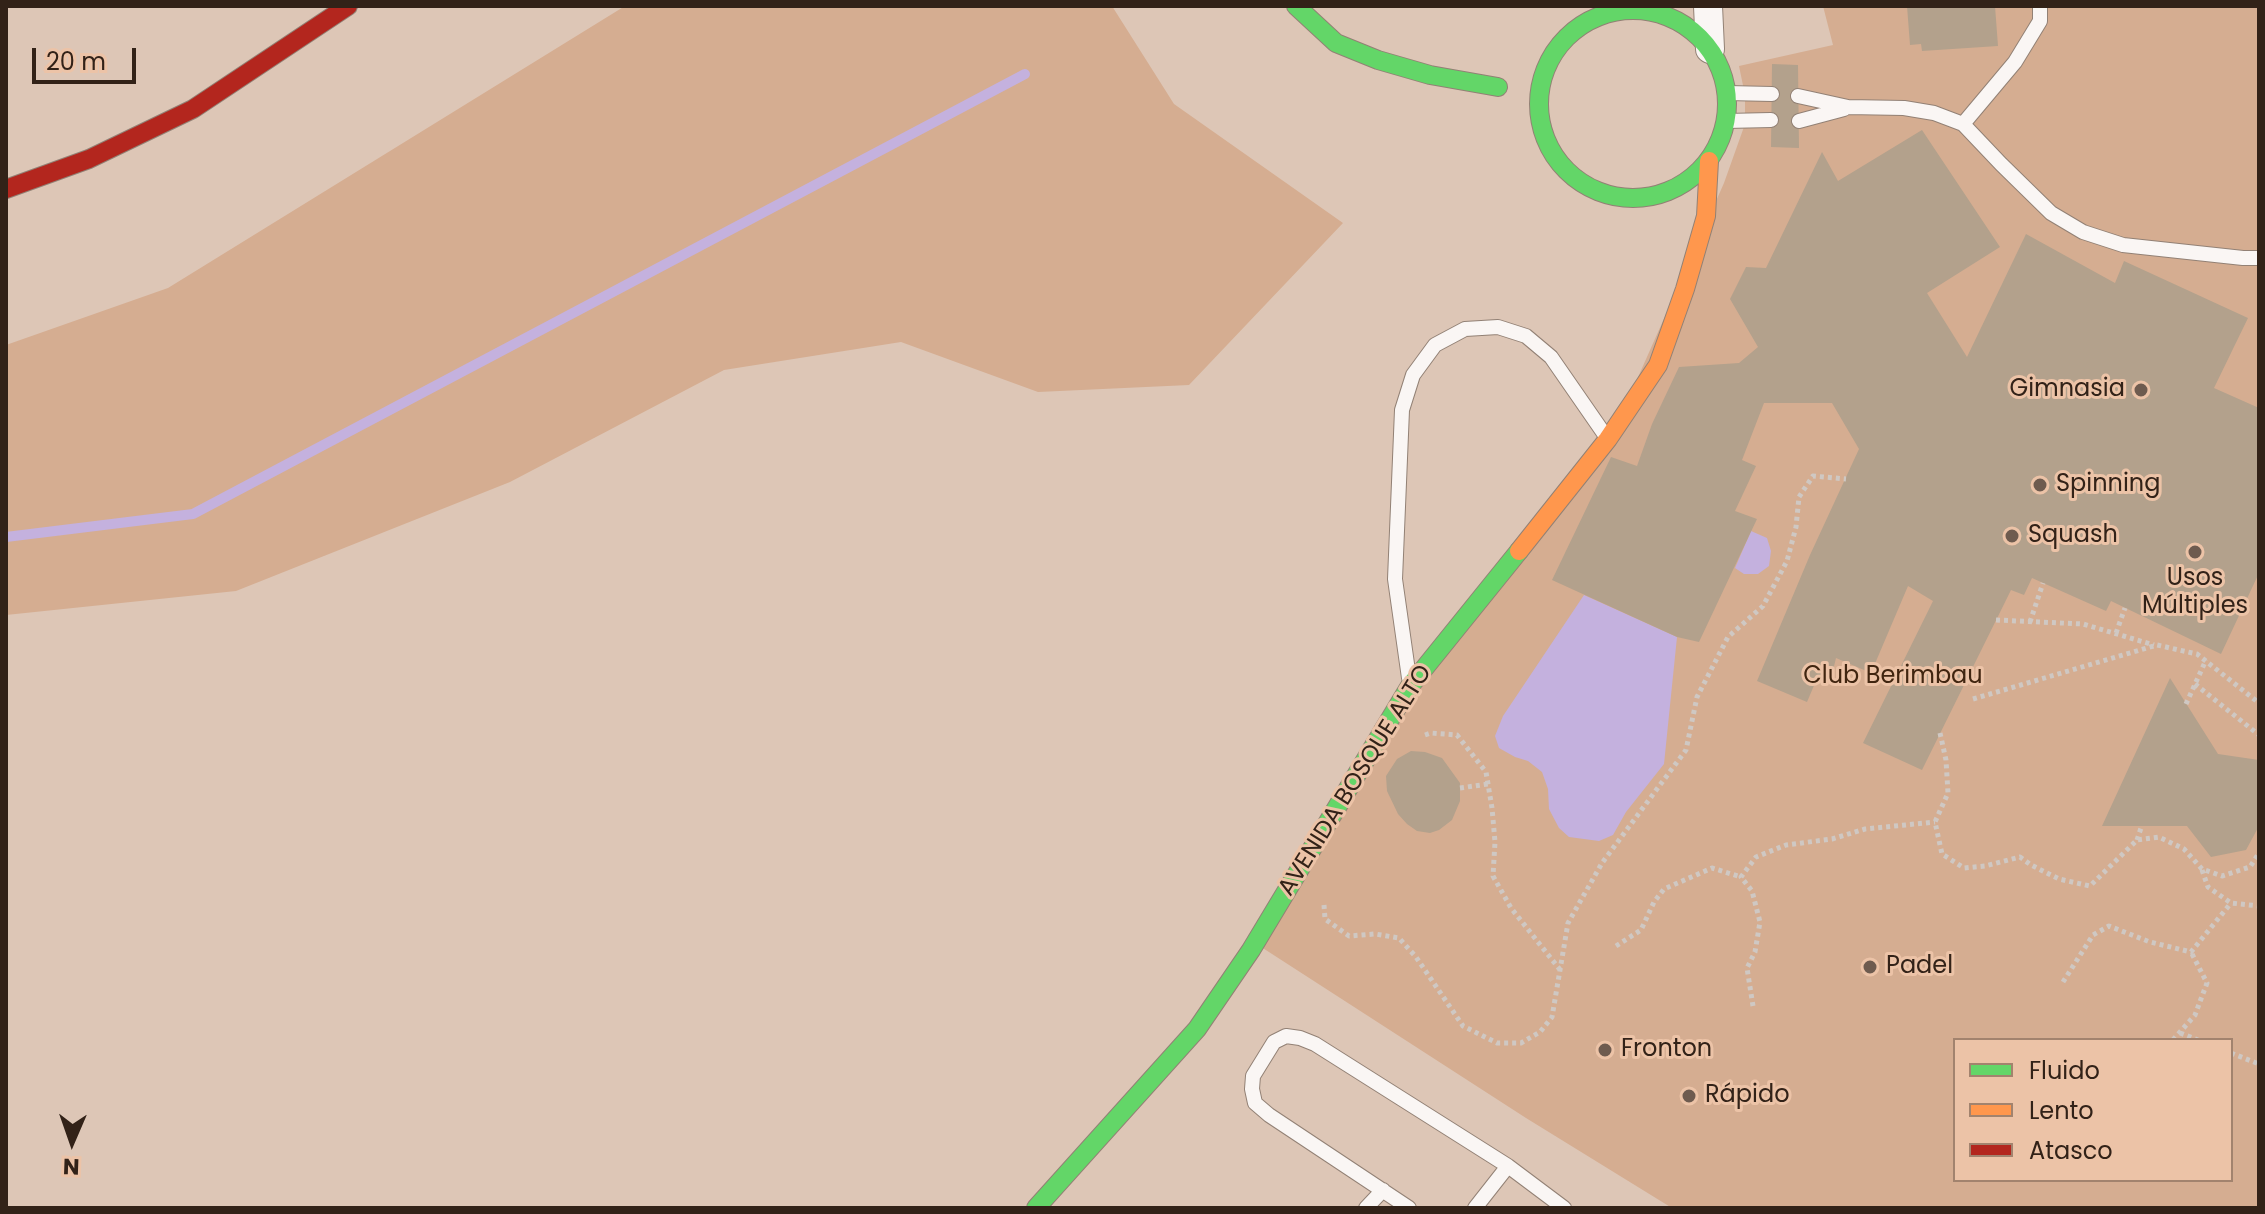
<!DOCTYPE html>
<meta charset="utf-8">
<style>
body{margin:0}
#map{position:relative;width:2265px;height:1214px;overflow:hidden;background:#ddc6b6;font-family:Poppins,sans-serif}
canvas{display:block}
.frame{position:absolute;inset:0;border:8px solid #322218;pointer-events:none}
.legend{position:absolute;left:1953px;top:1038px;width:280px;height:144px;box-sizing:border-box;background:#ecc3a7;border:2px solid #a2836e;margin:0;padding:10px 14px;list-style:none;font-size:24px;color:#322218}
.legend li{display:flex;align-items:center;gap:16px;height:40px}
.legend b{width:40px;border:2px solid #a2836e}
.north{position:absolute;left:32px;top:1102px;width:80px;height:80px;-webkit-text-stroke:6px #ecc3a7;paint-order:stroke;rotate:182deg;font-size:22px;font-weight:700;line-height:32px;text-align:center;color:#322218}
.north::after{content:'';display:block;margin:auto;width:28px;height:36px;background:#322218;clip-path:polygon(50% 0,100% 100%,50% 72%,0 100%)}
.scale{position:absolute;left:32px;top:48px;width:104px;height:36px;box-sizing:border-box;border:4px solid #322218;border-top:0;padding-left:10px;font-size:24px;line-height:28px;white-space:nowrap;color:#322218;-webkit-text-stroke:6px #ecc3a7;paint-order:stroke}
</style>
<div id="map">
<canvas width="2265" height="1214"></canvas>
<div class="frame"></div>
<ul class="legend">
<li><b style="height:10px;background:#63d668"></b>Fluido</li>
<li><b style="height:10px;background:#ff974d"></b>Lento</li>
<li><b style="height:10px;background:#b3261e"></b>Atasco</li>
</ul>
<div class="north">N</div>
<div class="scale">20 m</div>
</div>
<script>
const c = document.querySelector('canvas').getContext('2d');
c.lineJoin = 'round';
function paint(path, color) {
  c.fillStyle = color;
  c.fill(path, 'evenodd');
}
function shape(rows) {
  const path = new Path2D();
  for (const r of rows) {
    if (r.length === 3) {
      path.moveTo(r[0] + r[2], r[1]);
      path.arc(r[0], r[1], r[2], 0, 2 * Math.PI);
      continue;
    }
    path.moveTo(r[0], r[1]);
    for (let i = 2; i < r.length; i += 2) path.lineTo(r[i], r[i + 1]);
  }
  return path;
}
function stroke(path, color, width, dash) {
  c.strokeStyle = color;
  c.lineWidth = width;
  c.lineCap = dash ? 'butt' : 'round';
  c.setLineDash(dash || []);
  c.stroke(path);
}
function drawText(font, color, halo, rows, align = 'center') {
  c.font = font + ' Poppins,sans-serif';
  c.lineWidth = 6;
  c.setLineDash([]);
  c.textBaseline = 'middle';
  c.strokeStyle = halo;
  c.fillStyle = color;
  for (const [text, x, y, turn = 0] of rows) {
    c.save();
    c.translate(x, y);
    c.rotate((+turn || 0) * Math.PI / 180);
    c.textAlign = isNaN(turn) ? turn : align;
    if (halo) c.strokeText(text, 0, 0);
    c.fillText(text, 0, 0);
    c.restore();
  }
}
const green = shape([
 [625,6,1112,6,1174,104,1343,223,1189,385,1038,392,901,342,724,370,510,482,236,591,6,615,6,345,168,288],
 [1823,6,2259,6,2259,1208,1672,1208,1526,1118,1255,943,1408,700,1604,454,1724,183,1745,124,1745,95,1739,66,1833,45],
 [1955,1040,2231,1040,2231,1180,1955,1180]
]);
const water = shape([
 [1751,531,1767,538,1771,551,1769,566,1758,574,1744,574,1735,568],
 [1584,595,1677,637,1664,764,1626,812,1613,835,1599,841,1569,837,1559,828,1549,809,1548,789,1542,772,1528,761,1515,757,1499,748,1495,736,1503,716]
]);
const stream = shape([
 [6,537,193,514,1025,74]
]);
const building = shape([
 [1907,6,1995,6,1998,46,1922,51,1921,44,1910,45],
 [1772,64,1798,65,1799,148,1771,147],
 [1922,130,2000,247,1927,293,1967,357,2026,234,2115,283,2124,261,2248,318,2214,388,2259,408,2259,573,2221,654,2111,601,2106,611,2032,578,2024,595,2011,590,1922,770,1863,743,1933,601,1908,586,1871,673,1836,658,1831,679,1818,676,1807,702,1757,681,1810,555,1859,449,1832,403,1764,403,1742,460,1756,466,1735,511,1757,519,1699,642,1677,637,1552,580,1611,457,1637,466,1652,424,1679,367,1739,363,1758,347,1730,299,1746,267,1766,268,1822,152,1838,181],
 [2170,678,2218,754,2259,760,2259,826,2246,850,2211,857,2187,826,2102,826],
 [1411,751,1425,752,1442,758,1460,783,1460,801,1452,820,1439,830,1430,833,1417,831,1407,824,1398,814,1387,791,1386,776,1397,759]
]);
const path = shape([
 [1996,620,2083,624,2154,645],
 [2030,622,2043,583],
 [2116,633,2125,608],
 [2195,684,2259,735],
 [1973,699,2157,645,2197,654,2259,703],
 [2186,704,2206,660],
 [1940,733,1946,760,1948,793,1935,822,1942,854,1964,868,1985,866,2020,857,2031,865,2059,879,2090,886,2137,840,2159,837,2184,849,2202,869,2222,876,2250,867,2259,853],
 [1425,735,1431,733,1457,735,1486,772,1492,808,1495,842,1493,876,1511,908,1561,971],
 [1460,788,1488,784],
 [2137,840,2142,825],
 [2202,870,2208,887,2231,903,2259,906],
 [1324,905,1325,919,1349,936,1375,934,1399,938,1416,957,1463,1026,1497,1043,1521,1043,1540,1032,1552,1017,1568,923,1602,863,1686,750,1697,697,1728,637,1763,606,1787,561,1796,527,1799,497,1813,476,1846,479],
 [1616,946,1641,930,1654,902,1664,889,1712,868,1741,877],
 [2063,982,2093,935,2109,926,2150,942,2191,952,2231,903],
 [1753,1006,1747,968,1755,952,1760,922,1752,891,1741,877,1756,857,1786,845,1832,839,1865,829,1935,822],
 [2180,1033,2198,1040],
 [2173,1040,2195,1015,2207,983,2191,952],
 [2231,1053,2259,1064]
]);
const lane = shape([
 [1727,93,1772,94],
 [1798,96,1848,107,1904,108,1934,113,1963,124,2001,164,2051,213,2083,232,2123,245,2243,258,2259,258],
 [1726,121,1771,120],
 [1799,121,1844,109],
 [1963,124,2015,62,2040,21,2040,6],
 [1409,678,1395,579,1402,410,1413,375,1435,345,1465,329,1498,327,1526,336,1551,357,1605,435],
 [1366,1208,1383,1190],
 [1409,1208,1269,1115,1255,1103,1252,1089,1253,1076,1274,1042,1286,1036,1300,1038,1315,1044,1508,1166,1564,1208],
 [1475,1208,1508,1166]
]);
const street = shape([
 [1708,6,1710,49]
]);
const fast = shape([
 [1296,6,1336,43,1378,60,1430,75,1498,87],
 [1633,104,94],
 [1036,1208,1197,1029,1251,950,1410,686,1519,551]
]);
const slow = shape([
 [1519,551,1608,439,1658,365,1685,289,1706,216,1709,161]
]);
const jam = shape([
 [6,189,89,159,193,109,348,6]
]);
const markers = [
 [2141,390,8,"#6e5b4f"],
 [2040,485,8,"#6e5b4f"],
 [2012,536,8,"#6e5b4f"],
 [2195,552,8,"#6e5b4f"],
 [1870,967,8,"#6e5b4f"],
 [1605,1050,8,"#6e5b4f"],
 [1689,1096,8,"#6e5b4f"]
];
const poiNames = [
 ["Gimnasia",2125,390,"right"],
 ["Spinning",2056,485],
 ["Squash",2028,536],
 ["Usos",2195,579,"center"],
 ["Múltiples",2195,607,"center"],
 ["Padel",1886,967],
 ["Fronton",1621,1050],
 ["Rápido",1705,1096]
];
const parkNames = [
 ["Club Berimbau",1893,677]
];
const streetNames = [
 ["AVENIDA BOSQUE ALTO",1356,781,-58]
];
paint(green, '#d5ad91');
paint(water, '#c4b1de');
stroke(stream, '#c4b1de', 10);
paint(building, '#b3a18c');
stroke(lane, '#928175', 16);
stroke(street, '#928175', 30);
stroke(fast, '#928175', 20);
stroke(slow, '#928175', 20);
stroke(jam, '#928175', 20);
stroke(path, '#cfc8c3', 5, [4, 4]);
stroke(lane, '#faf6f4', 14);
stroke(street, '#faf6f4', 28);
stroke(fast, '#63d668', 18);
stroke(slow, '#ff974d', 18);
stroke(jam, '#b3261e', 18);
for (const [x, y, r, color] of markers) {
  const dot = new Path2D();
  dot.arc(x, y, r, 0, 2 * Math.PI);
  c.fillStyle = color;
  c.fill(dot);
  stroke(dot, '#ecc3a7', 3);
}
drawText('24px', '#322218', '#ecc3a7', poiNames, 'left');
drawText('24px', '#402510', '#ecc3a7', parkNames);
drawText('24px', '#322218', '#ecc3a7', streetNames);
</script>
